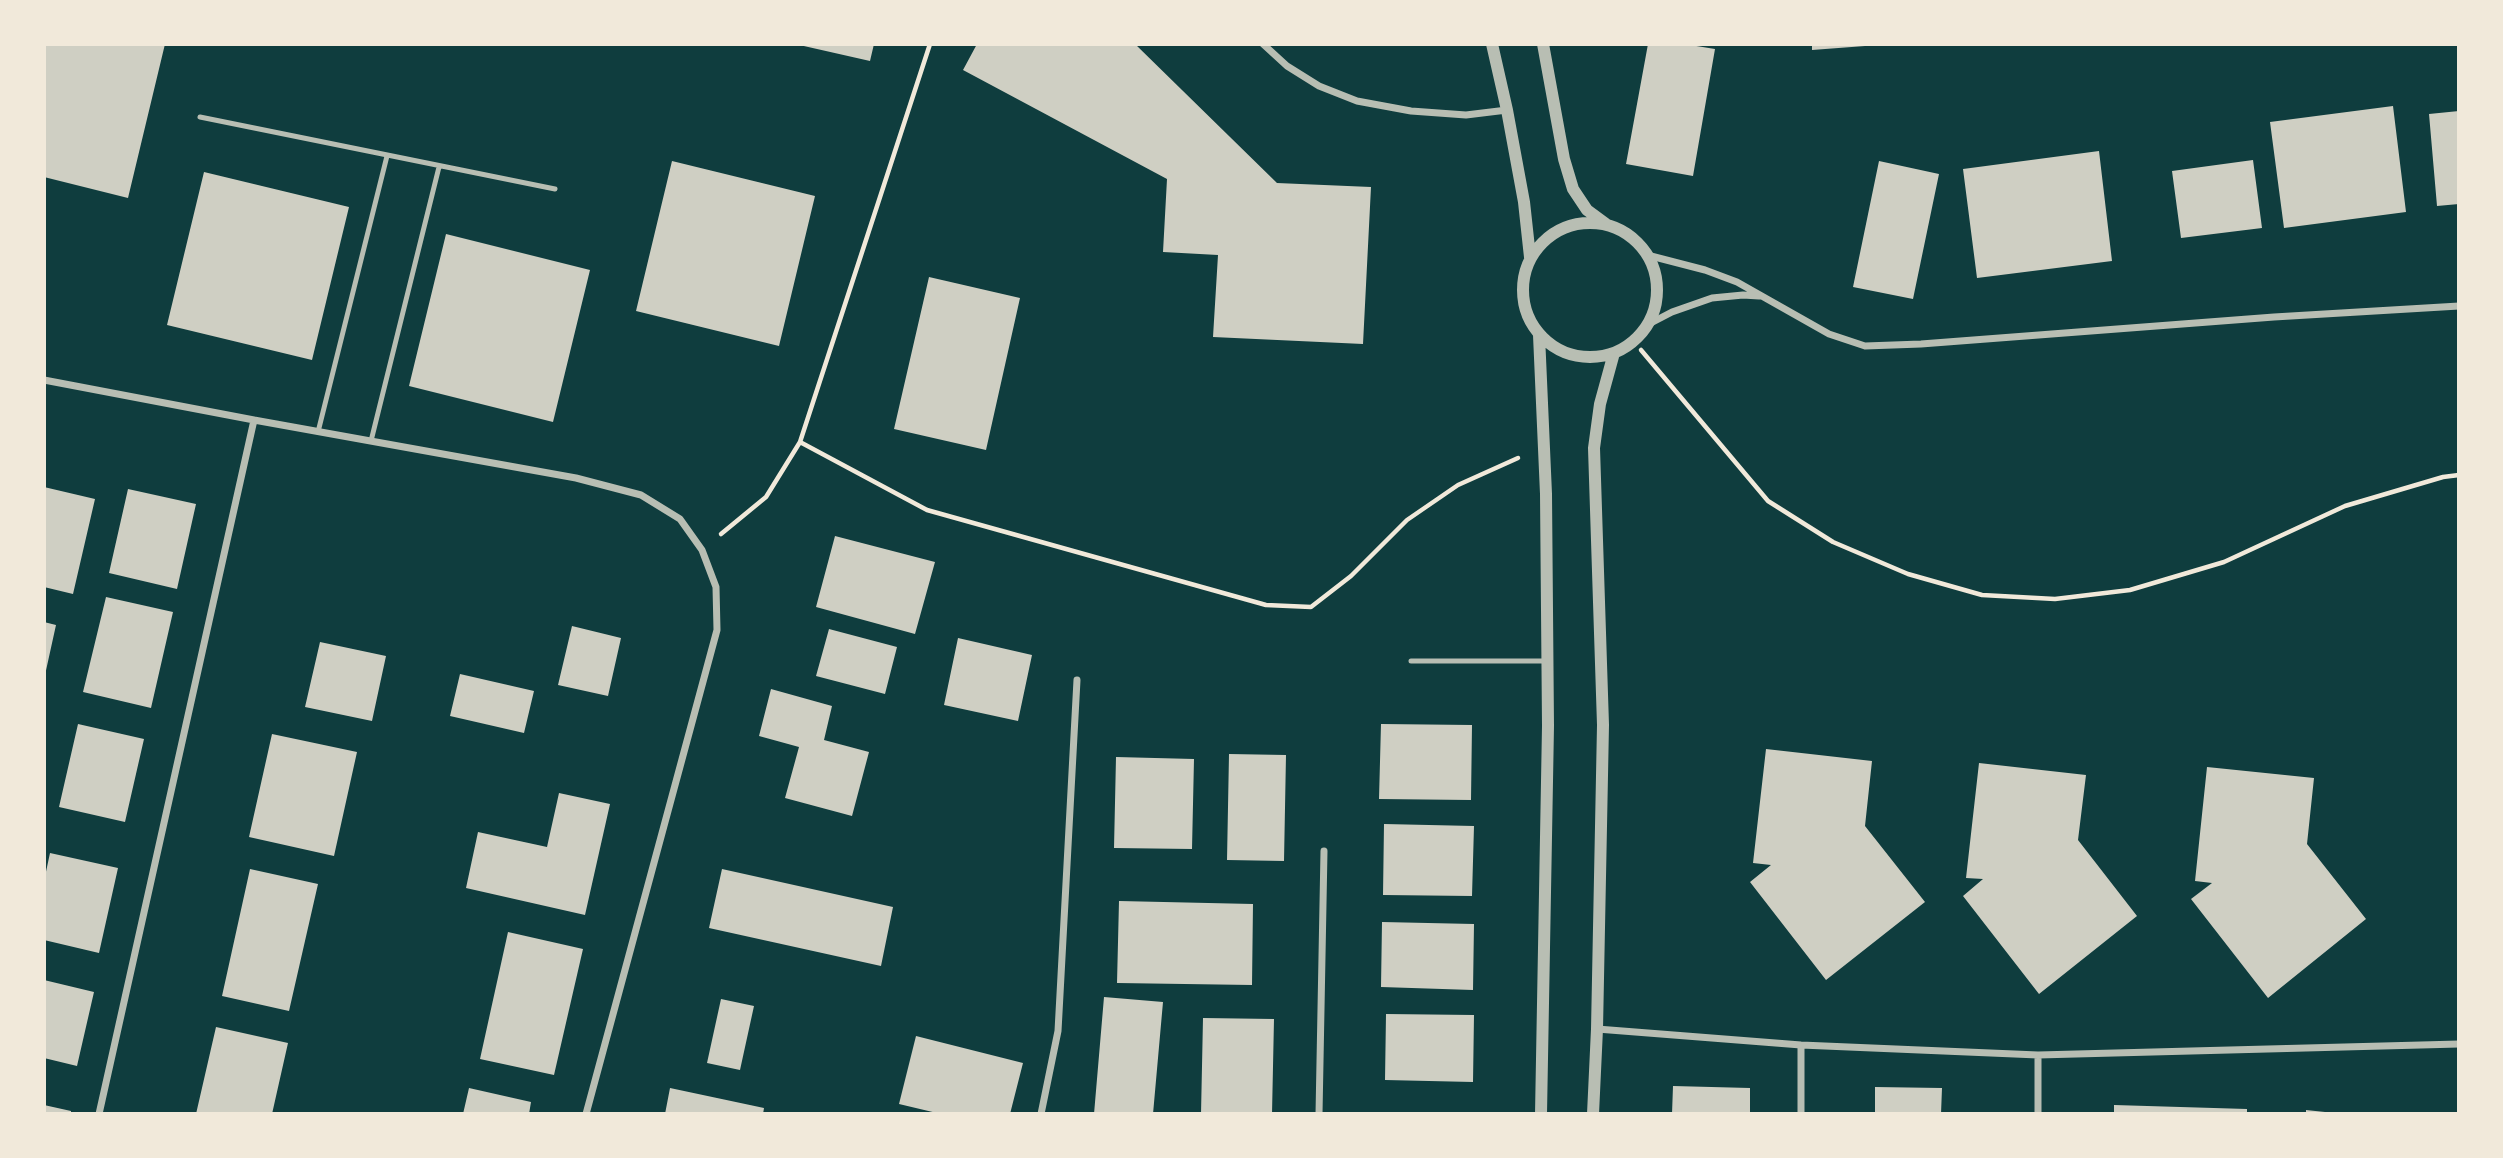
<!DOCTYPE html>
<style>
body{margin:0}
#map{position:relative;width:2503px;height:1158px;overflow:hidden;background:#0f3d3e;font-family:Raleway,sans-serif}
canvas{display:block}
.frame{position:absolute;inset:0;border:46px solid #f1e9da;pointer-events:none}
</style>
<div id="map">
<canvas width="2503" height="1158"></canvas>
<div class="frame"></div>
</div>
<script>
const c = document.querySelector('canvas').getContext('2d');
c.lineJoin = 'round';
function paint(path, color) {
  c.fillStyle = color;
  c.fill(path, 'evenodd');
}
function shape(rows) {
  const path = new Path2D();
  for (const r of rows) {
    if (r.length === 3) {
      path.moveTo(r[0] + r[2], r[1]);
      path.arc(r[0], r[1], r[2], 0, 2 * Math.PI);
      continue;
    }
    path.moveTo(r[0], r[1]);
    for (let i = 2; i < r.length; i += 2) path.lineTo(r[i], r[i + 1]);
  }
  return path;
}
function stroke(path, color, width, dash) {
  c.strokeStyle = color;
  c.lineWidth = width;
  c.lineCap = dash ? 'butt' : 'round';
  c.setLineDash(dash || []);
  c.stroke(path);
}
const building = shape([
 [44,44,165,44,128,198,44,177],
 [795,44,874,44,870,61],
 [977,44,1135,44,1277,183,1371,187,1363,344,1213,337,1218,255,1163,252,1167,179,963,70],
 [1648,44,1684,44,1715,49,1693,176,1626,164],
 [1812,44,1865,44,1865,46,1812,50],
 [2393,106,2406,212,2284,228,2270,122],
 [2459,111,2459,204,2437,206,2429,114],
 [2099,151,2112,261,1977,278,1963,169],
 [2253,160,2262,228,2181,238,2172,171],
 [672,161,815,196,779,346,636,311],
 [1879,161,1939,174,1913,299,1853,287],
 [204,172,349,207,312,360,167,325],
 [446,234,590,270,553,422,409,386],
 [929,277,1020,298,986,450,894,429],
 [44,487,95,499,73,594,44,587],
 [128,489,196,504,177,589,109,573],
 [835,536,935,562,915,634,816,607],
 [106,597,173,612,151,708,83,692],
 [44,622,56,625,45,675,44,675],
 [572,626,621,638,608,696,558,685],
 [829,629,897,647,885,694,816,676],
 [958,638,1032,655,1018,721,944,705],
 [320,642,386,656,372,721,305,707],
 [460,674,534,691,524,733,450,716],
 [771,689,832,706,824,740,869,752,852,816,785,798,799,747,759,736],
 [78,724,144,739,125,822,59,807],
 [1381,724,1472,725,1471,800,1379,799],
 [272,734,357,752,334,856,249,837],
 [1766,749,1872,761,1865,826,1925,902,1826,980,1750,882,1771,865,1753,863],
 [1229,754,1286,755,1284,861,1227,860],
 [1116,757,1194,759,1192,849,1114,848],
 [1979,763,2086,775,2078,840,2137,916,2039,994,1963,896,1983,879,1966,878],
 [2207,767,2314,778,2307,844,2366,919,2268,998,2191,899,2212,883,2195,881],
 [559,793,610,804,585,915,466,888,478,832,547,847],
 [1384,824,1474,826,1472,896,1383,895],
 [50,853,118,868,99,953,44,940,44,881],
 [250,869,318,884,289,1011,222,996],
 [722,869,893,907,881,966,709,928],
 [1119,901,1253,904,1252,985,1117,983],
 [1382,922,1474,924,1473,990,1381,987],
 [508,932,583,949,554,1075,480,1059],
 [44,980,94,992,77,1066,44,1058],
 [1104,997,1163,1002,1153,1114,1094,1114],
 [721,999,754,1006,740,1070,707,1063],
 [1386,1014,1474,1015,1473,1082,1385,1080],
 [1203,1018,1274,1019,1272,1114,1201,1114],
 [216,1027,288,1043,272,1114,196,1114],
 [916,1036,1023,1063,1010,1114,941,1114,899,1104],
 [1673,1086,1750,1088,1750,1114,1672,1114],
 [1875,1087,1942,1088,1941,1114,1875,1114],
 [469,1088,531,1102,529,1114,463,1114],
 [670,1088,764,1108,763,1114,665,1114],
 [44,1105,71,1111,71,1114,44,1114],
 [2114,1105,2247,1109,2247,1114,2114,1114],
 [2306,1110,2325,1112,2325,1114,2306,1114]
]);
const path = shape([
 [1641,350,1768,501,1833,542,1908,574,1982,595,2055,599,2130,590,2224,562,2345,506,2443,477,2459,475],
 [800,442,927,510,1266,605,1311,607,1351,576,1407,520,1458,485,1518,458],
 [721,534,766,497,800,442,930,44]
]);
const service = shape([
 [200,117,555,189],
 [318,432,387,156],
 [371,441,439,167],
 [1411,661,1547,661]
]);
const minor = shape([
 [1263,44,1287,66,1319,86,1357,101,1411,111,1466,115,1507,110],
 [1647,255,1705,270,1737,282,1829,334,1865,346,1921,344,2274,317,2459,306],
 [1647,325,1672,312,1712,298,1743,295,1759,296],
 [44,380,254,420,576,478,641,495,680,519,702,550,716,587,717,630,586,1114],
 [1597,1029,1801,1045,2038,1055,2459,1044],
 [99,1114,254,420],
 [1041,1114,1058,1031,1077,680],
 [1319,1114,1324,851],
 [1801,1114,1801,1045],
 [2038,1114,2038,1055]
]);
const tertiary = shape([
 [1492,44,1507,110,1524,202,1530,257],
 [1543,44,1564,159,1573,189,1587,210,1606,224],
 [1590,290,67],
 [1539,335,1546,494,1548,726,1541,1114],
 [1593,1114,1597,1029,1603,725,1594,448,1600,404,1614,353]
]);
paint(building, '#cfcfc3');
stroke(path, '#f1e9da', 4.5);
stroke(service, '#b8beb3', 5);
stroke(minor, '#b8beb3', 7);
stroke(tertiary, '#b8beb3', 12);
</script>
